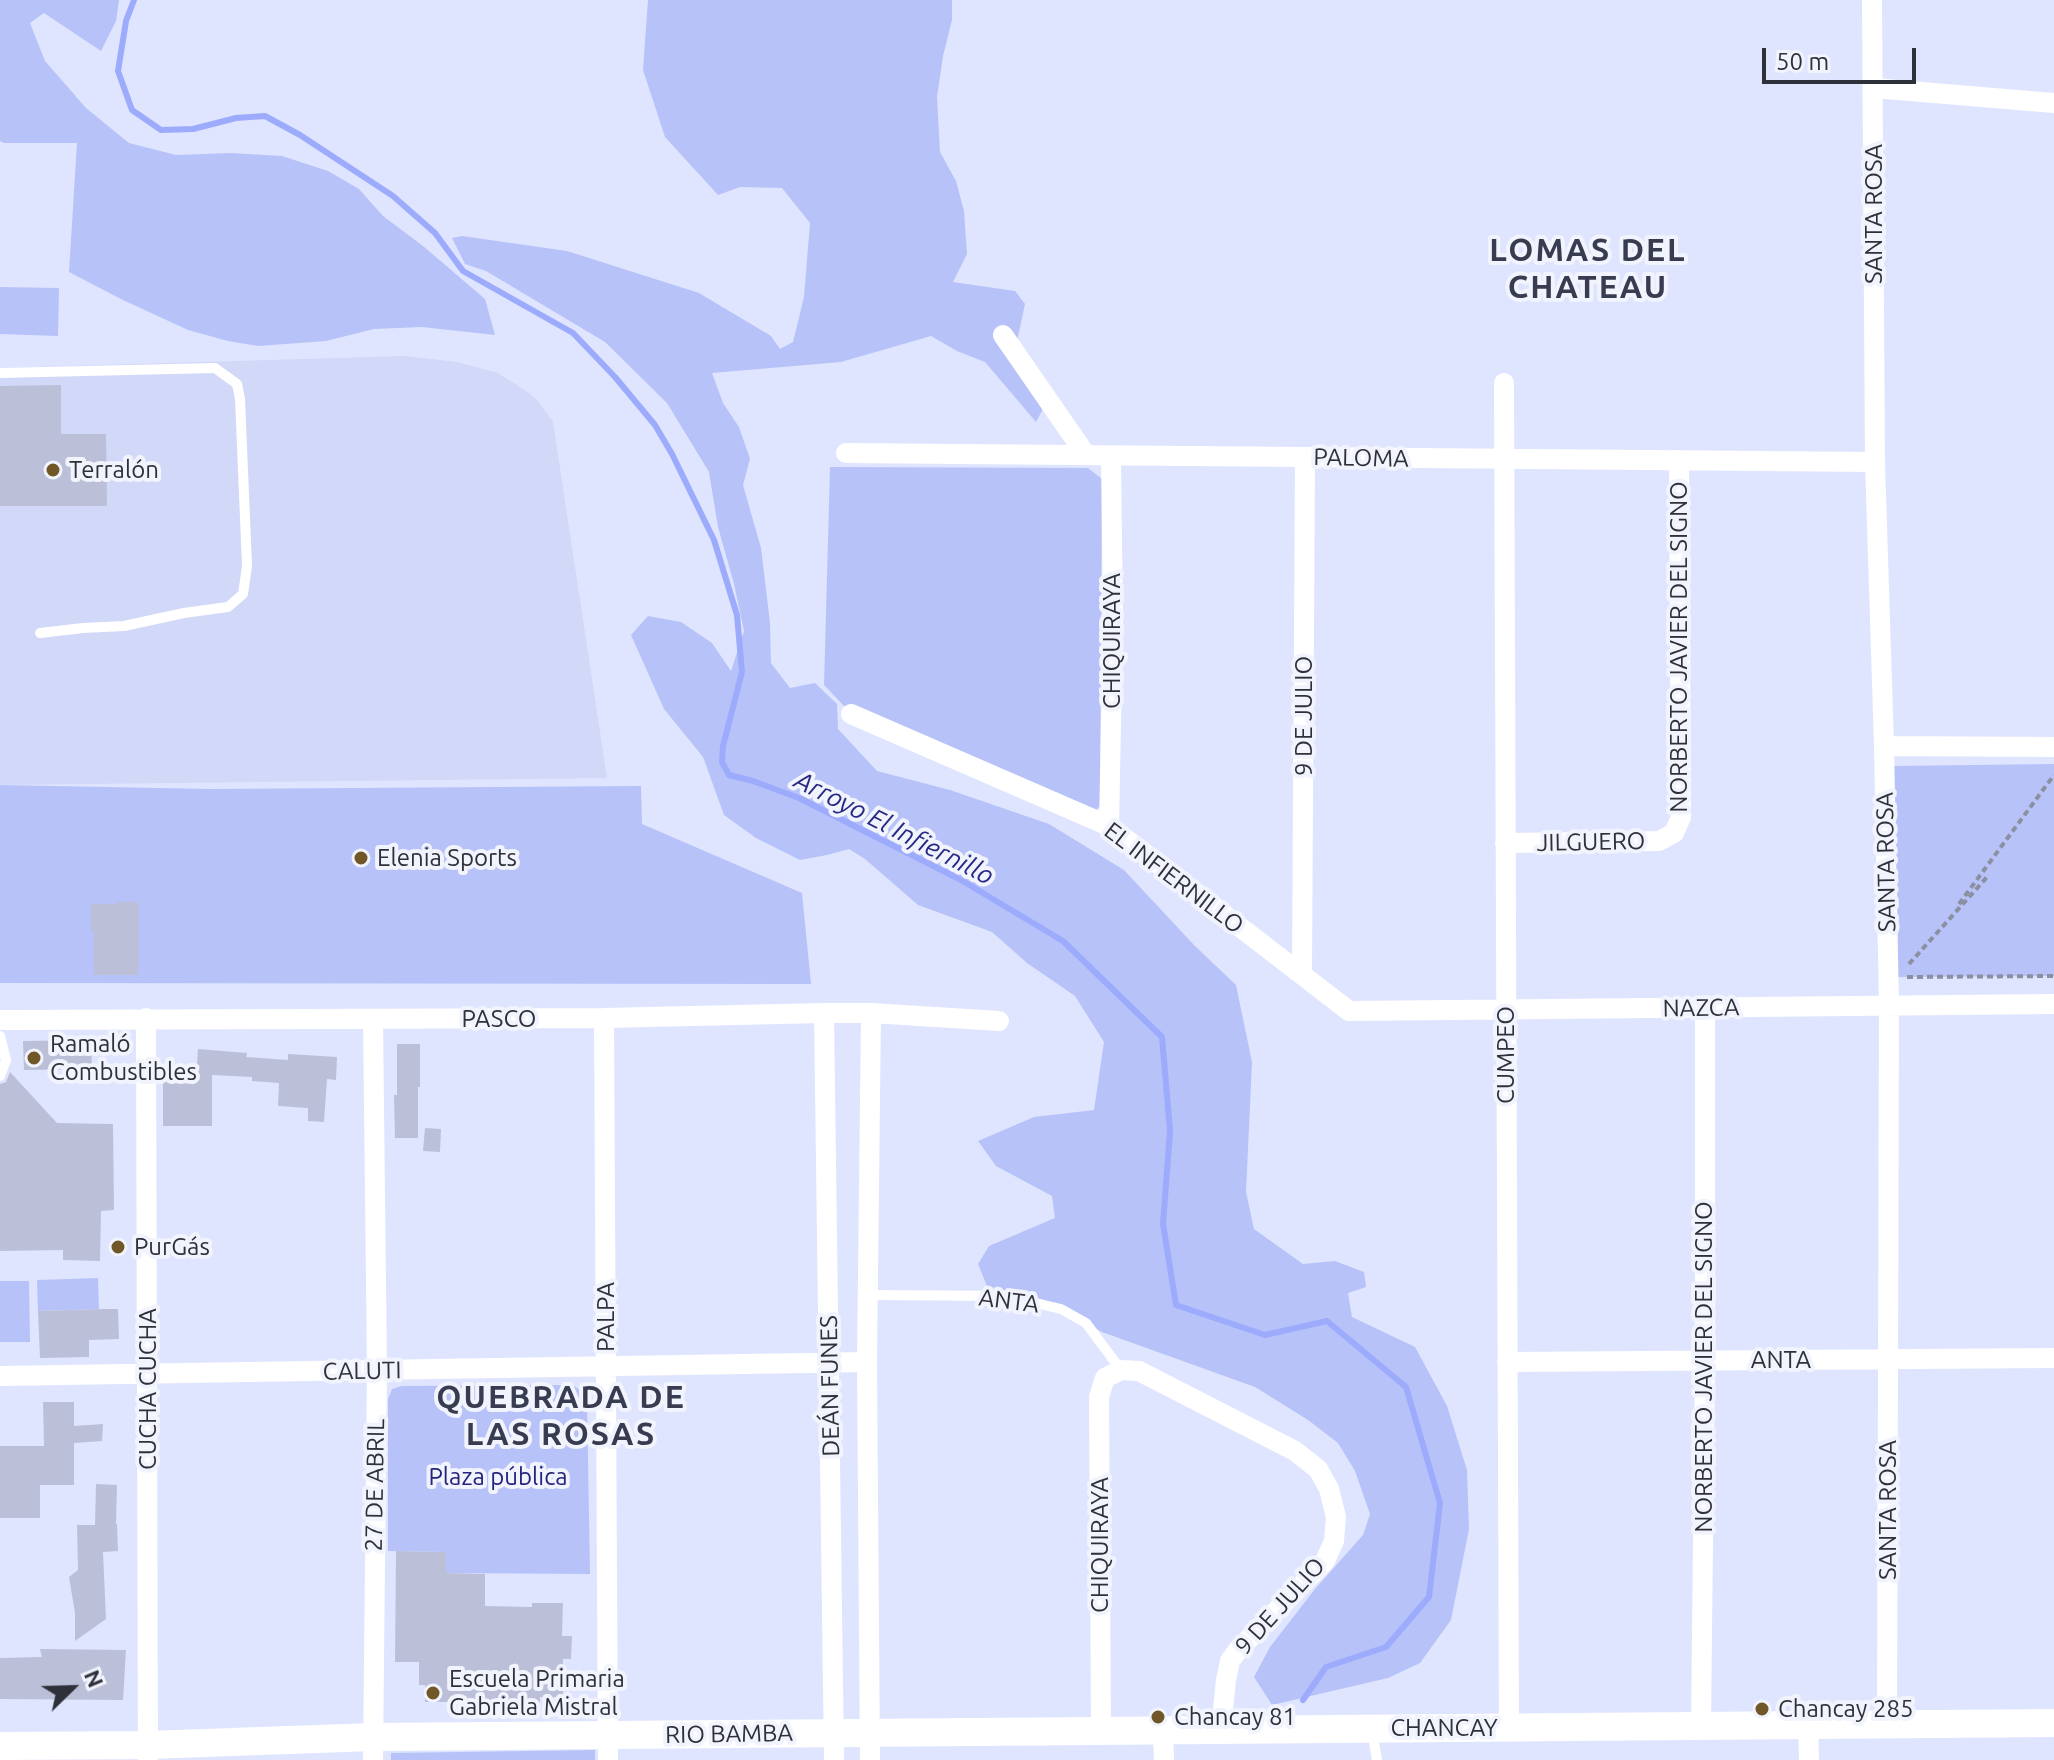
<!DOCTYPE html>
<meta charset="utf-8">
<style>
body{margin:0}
#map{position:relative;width:2054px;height:1760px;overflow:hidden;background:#dfe5fe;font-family:Ubuntu,sans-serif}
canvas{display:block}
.north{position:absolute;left:32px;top:1648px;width:80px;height:80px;-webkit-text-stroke:6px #f1f3fd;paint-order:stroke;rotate:67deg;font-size:22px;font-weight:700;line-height:32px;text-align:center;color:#2f313a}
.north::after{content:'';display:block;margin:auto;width:28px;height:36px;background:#2f313a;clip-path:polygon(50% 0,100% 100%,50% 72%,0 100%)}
.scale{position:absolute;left:1762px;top:48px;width:154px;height:36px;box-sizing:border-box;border:4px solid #2f313a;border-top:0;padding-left:10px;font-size:24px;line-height:28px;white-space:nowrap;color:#2f313a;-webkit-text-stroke:6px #f1f3fd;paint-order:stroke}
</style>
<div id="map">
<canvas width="2054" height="1760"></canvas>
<div class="north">N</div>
<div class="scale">50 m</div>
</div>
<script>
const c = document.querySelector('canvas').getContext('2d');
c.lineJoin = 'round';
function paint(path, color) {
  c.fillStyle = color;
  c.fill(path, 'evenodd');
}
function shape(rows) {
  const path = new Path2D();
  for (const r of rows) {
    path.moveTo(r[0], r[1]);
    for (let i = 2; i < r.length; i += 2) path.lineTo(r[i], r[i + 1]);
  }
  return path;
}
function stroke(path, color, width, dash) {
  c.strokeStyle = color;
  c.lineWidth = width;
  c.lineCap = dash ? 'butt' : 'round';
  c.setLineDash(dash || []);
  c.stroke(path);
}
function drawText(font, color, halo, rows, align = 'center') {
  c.font = font + ' Ubuntu,sans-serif';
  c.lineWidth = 8;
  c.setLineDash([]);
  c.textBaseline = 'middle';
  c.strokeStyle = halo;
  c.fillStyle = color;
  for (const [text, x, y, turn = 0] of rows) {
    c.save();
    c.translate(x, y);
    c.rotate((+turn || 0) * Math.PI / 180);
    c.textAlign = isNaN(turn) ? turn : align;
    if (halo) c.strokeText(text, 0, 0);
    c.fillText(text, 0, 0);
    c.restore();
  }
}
const built = shape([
 [405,356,457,362,498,373,529,393,539,402,553,422,607,778,0,785,0,368]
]);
const green = shape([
 [0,0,119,0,116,21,101,51,44,13,30,23,45,61,86,108,129,143,176,155,231,153,282,156,328,171,359,189,383,216,423,246,485,299,495,335,422,327,374,329,326,341,258,346,228,341,188,330,123,300,69,272,77,143,4,143,0,141],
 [648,0,952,0,952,20,943,56,937,97,940,152,956,181,964,211,967,254,953,282,1015,291,1025,304,1016,346,1044,407,1036,422,985,362,957,351,931,336,841,362,712,373,723,403,739,427,750,459,743,485,761,548,770,623,771,663,790,688,815,683,837,704,838,729,877,771,950,790,1049,824,1124,870,1194,945,1236,985,1252,1062,1246,1192,1254,1229,1303,1264,1335,1261,1364,1272,1366,1287,1348,1293,1352,1317,1415,1347,1447,1406,1467,1470,1469,1529,1451,1620,1420,1663,1388,1678,1272,1705,1254,1677,1270,1647,1315,1589,1363,1535,1370,1514,1355,1471,1338,1443,1308,1420,1255,1387,1102,1332,1044,1300,987,1286,978,1264,989,1246,1055,1218,1052,1196,996,1166,978,1141,1034,1117,1094,1110,1104,1042,1075,996,1027,963,992,932,918,905,865,859,849,849,827,855,800,860,756,838,724,815,703,757,664,709,631,635,648,616,681,622,712,643,731,671,744,631,734,584,718,527,709,472,667,403,605,342,486,271,465,264,452,238,462,236,567,251,699,293,771,336,780,349,793,342,804,297,810,223,782,188,740,187,718,195,665,137,643,70],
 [0,287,59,288,58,336,0,334],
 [830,467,1088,468,1102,479,1100,806,1096,810,845,707,824,685],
 [2054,764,2054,976,1896,977,1893,766],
 [0,785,211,789,641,786,642,824,802,893,811,984,0,983],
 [98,1278,99,1309,38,1311,37,1280],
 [0,1281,29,1281,30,1342,0,1342],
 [568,1385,574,1386,580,1390,585,1396,587,1403,590,1574,446,1573,446,1552,388,1551,388,1399,392,1389,402,1386],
 [595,1750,595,1760,391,1760,391,1753]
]);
const stream = shape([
 [134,0,126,21,118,71,132,110,161,130,193,129,236,118,265,116,300,135,393,196,435,233,463,271,573,333,615,377,655,425,672,454,714,540,737,615,742,672,723,746,722,762,729,775,753,781,799,798,961,880,1063,941,1162,1037,1170,1131,1163,1224,1176,1305,1265,1335,1327,1321,1406,1387,1440,1503,1429,1597,1386,1647,1326,1667,1303,1700]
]);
const building = shape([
 [61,385,61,434,106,434,107,506,0,506,0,386],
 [117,902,138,902,138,975,94,975,94,931,91,932,91,904,117,904],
 [91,1040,92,1069,24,1070,23,1041],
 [397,1044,420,1044,420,1087,418,1087,418,1138,395,1138,394,1095,397,1095],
 [198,1049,247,1053,246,1057,288,1060,288,1054,337,1057,336,1080,327,1079,324,1122,308,1121,308,1108,278,1106,279,1083,252,1081,252,1077,212,1075,212,1126,163,1126,163,1065,197,1065],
 [10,1072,57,1123,113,1124,114,1210,101,1211,100,1261,63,1260,63,1250,0,1251,0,1084,6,1082],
 [425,1128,441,1129,440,1152,423,1151],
 [99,1309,118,1309,119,1339,89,1340,89,1357,40,1358,38,1311],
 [43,1402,74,1402,74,1426,103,1424,102,1441,74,1443,74,1485,40,1485,40,1518,0,1518,0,1446,44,1446],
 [96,1484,117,1485,116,1524,117,1524,118,1551,103,1552,106,1619,75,1641,75,1613,69,1577,78,1570,77,1525,95,1525],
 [396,1551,446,1552,446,1573,485,1574,485,1606,532,1607,532,1603,563,1603,562,1636,572,1636,571,1659,563,1659,563,1697,540,1697,540,1702,425,1702,425,1685,419,1685,419,1662,395,1662],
 [40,1649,126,1650,123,1700,0,1699,0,1658,42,1657]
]);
const path = shape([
 [1959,904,2054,775],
 [1909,964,1988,876],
 [1907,977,2054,976]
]);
const lane = shape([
 [0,373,215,368,237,384,240,399,247,566,243,594,228,607,184,613,124,626,83,628,40,633],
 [0,1036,6,1060,0,1076],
 [868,1295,1006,1296,1061,1309,1086,1323,1121,1370],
 [1372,1730,1377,1760]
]);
const street = shape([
 [1872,0,1875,462,1884,746,1889,1006,1887,1724],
 [1874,88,2054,103],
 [1003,335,1086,455],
 [1504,383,1509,1727],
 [846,453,1875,462],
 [851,714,1109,826,1349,1011,2054,1004],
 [1884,746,2054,747],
 [1109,826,1113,622,1111,456],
 [1505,843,1659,841,1674,833,1681,817,1679,460],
 [1302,975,1305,457],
 [824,1013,834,1760],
 [146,1018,148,1760],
 [604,1018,608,1760],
 [0,1020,604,1018,824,1013,871,1013,999,1021],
 [1507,1362,2054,1358],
 [0,1376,867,1362],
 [1808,1724,1809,1760],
 [1701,1725,1705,1361,1705,1008],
 [1163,1730,1164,1760],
 [1101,1731,1099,1397,1105,1378,1121,1370,1139,1371,1295,1451,1318,1469,1329,1489,1336,1517,1334,1541,1325,1561,1238,1650,1230,1661,1226,1680,1221,1729],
 [373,1760,377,1370,373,1019],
 [870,1760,867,1362,871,1013]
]);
const secondary = shape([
 [0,1746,148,1745,373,1737,2054,1723]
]);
const markers = [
 [53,470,8,"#715628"],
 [361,858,8,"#715628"],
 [34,1058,8,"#715628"],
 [118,1247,8,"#715628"],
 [433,1693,8,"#715628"],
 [1762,1709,8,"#715628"],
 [1158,1717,8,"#715628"]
];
const streetNames = [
 ["SANTA ROSA",1874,214,-90],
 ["PALOMA",1361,458,1],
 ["CHIQUIRAYA",1112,641,-90],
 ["NORBERTO JAVIER DEL SIGNO",1679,647,-90],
 ["9 DE JULIO",1304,716,-90],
 ["JILGUERO",1591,842,-1],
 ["SANTA ROSA",1886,862,-91],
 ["EL INFIERNILLO",1174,878,37],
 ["NAZCA",1701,1008,-1],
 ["PASCO",499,1019],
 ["CUMPEO",1506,1055,-90],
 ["ANTA",1009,1301,7],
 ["PALPA",606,1317,-90],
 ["ANTA",1781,1360],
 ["NORBERTO JAVIER DEL SIGNO",1704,1367,-90],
 ["CALUTI",362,1371,-1],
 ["DEÁN FUNES",830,1386,-91],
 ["CUCHA CUCHA",148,1389,-90],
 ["27 DE ABRIL",375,1485,-89],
 ["SANTA ROSA",1888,1510,-90],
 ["CHIQUIRAYA",1100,1545,-90],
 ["9 DE JULIO",1280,1606,-48],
 ["CHANCAY",1444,1728],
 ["RIO BAMBA",729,1734,-1]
];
const poiNames = [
 ["Terralón",69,470],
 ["Elenia Sports",377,858],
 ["Ramaló",50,1044],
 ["Combustibles",50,1072],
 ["PurGás",134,1247],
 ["Escuela Primaria",449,1679],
 ["Gabriela Mistral",449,1707],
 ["Chancay 285",1778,1709],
 ["Chancay 81",1174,1717]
];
const parkNames = [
 ["Plaza pública",498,1477]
];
const waterNames = [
 ["Arroyo El Infiernillo",894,828,27]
];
const districtNames = [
 ["LOMAS DEL",1588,250],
 ["CHATEAU",1588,287],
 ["QUEBRADA DE",561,1397],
 ["LAS ROSAS",561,1434]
];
paint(built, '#d1d8f8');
paint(green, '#b7c2f9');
stroke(stream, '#9dabfc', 6);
paint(building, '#bbc0d8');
stroke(path, '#8b90a1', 4, [6, 4]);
stroke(lane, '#fff', 10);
stroke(street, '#fff', 20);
stroke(secondary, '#fff', 28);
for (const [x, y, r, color] of markers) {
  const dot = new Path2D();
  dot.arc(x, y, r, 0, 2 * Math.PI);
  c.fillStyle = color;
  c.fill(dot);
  stroke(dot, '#f1f3fd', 3);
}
drawText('24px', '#2f313a', '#f1f3fd', streetNames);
drawText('24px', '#2f313a', '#f1f3fd', poiNames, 'left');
drawText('24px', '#25237e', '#f1f3fd', parkNames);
drawText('italic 26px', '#2a2a85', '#f1f3fd', waterNames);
c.letterSpacing = '2px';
drawText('bold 32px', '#383c50', '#f1f3fd', districtNames);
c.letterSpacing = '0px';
</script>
